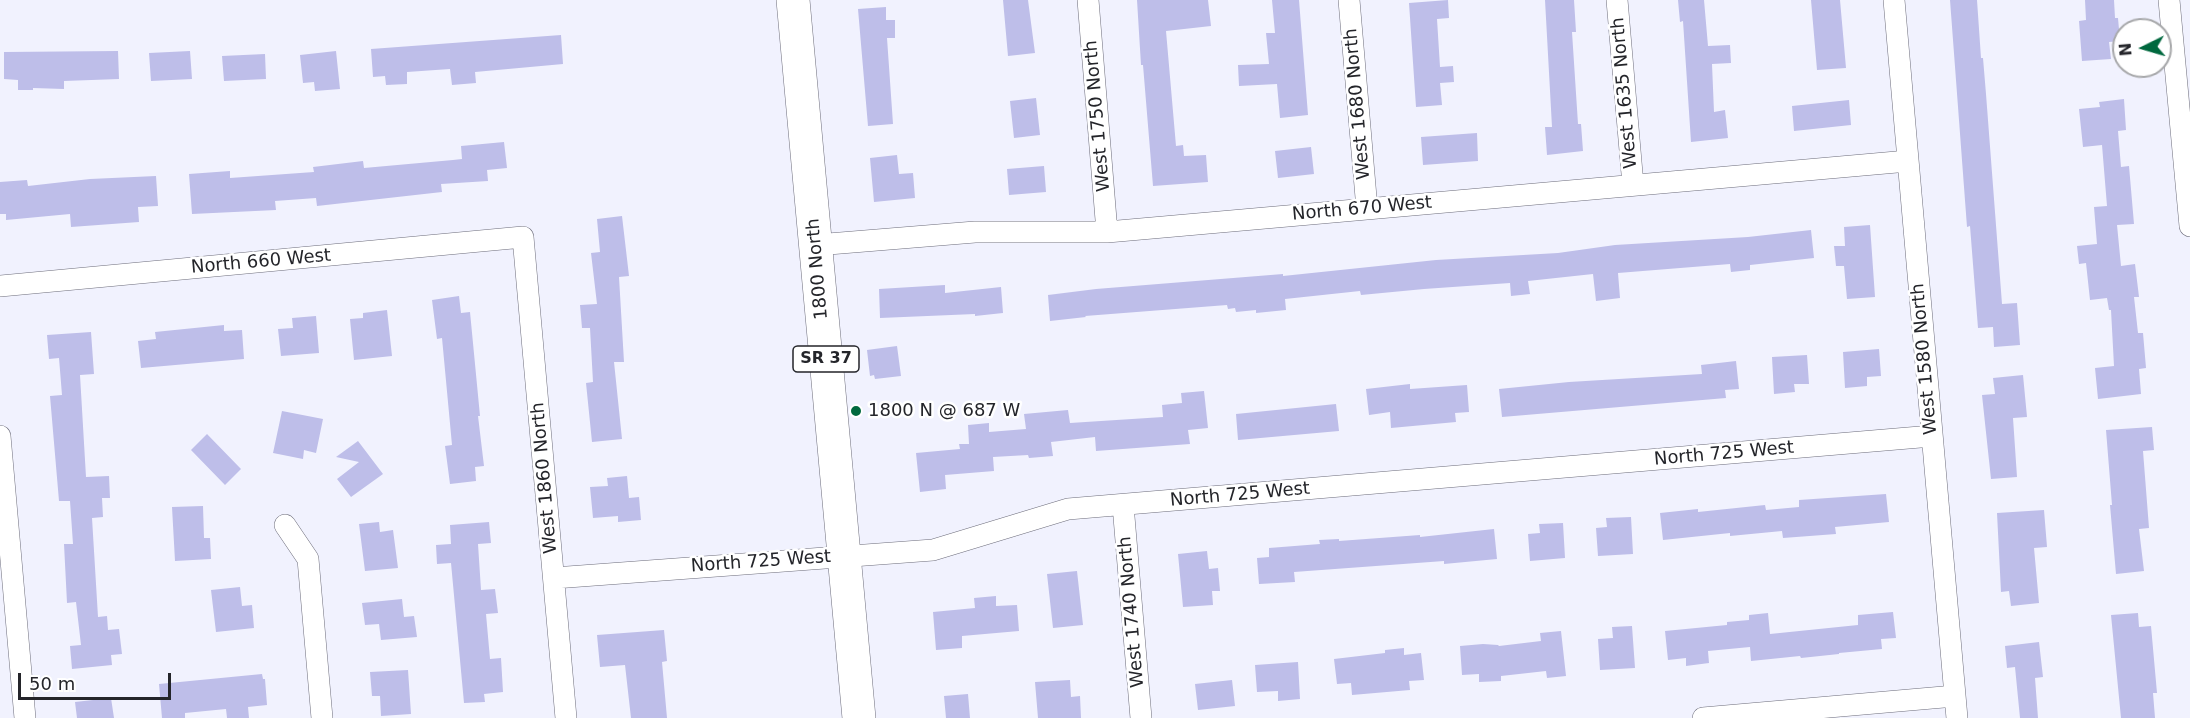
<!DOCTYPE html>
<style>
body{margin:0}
#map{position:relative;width:2190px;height:718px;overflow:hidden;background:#f1f2fe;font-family:"DejaVu Sans",sans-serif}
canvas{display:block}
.north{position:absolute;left:2112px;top:18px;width:60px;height:60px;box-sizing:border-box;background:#fff;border:2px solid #a7a8aa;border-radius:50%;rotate:265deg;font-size:16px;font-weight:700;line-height:24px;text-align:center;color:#24252a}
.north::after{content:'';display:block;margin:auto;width:21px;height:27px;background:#00683e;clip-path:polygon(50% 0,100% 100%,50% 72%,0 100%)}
.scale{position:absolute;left:18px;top:673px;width:153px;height:27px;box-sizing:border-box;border:3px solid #24252a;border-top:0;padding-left:8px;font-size:18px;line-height:21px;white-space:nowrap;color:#24252a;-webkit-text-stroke:4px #fff;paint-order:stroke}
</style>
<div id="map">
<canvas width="2190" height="718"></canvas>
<div class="north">N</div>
<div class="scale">50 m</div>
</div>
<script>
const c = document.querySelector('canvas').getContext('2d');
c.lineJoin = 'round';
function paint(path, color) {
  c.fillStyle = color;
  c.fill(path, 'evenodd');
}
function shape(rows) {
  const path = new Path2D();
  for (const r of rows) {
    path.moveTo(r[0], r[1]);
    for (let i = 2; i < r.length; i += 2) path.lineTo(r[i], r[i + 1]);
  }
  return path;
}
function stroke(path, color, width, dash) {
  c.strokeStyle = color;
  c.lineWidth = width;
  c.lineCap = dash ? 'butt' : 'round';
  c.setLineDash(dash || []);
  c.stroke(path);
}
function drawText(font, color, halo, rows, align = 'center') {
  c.font = font + ' "DejaVu Sans",sans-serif';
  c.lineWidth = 5;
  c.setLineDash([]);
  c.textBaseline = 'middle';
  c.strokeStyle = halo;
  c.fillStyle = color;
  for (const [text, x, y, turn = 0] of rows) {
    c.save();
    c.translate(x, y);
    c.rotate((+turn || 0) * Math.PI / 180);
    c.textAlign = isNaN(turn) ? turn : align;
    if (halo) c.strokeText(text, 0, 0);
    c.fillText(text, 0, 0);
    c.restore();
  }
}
const building = shape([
 [1003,0,1028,0,1035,53,1008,56],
 [1137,0,1208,0,1211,26,1166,31,1176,146,1183,145,1184,156,1206,155,1208,182,1153,186,1143,65,1141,65],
 [1272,0,1299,0,1308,115,1280,118,1277,84,1239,86,1238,65,1269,64,1266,33,1275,33],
 [1448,0,1449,18,1437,19,1440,67,1453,66,1454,82,1440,83,1442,105,1416,107,1409,3],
 [1545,0,1574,0,1576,32,1572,32,1578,124,1581,124,1583,151,1547,155,1545,127,1552,127],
 [1678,0,1704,0,1708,46,1730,45,1731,63,1712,64,1714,112,1725,110,1728,138,1691,142,1683,21,1680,22],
 [1811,0,1840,0,1846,68,1817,70],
 [1950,0,1977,0,1981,58,1983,58,1986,94,2002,304,2017,303,2020,345,1994,347,1993,327,1978,328,1970,226,1967,227],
 [2085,0,2114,0,2115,18,2118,18,2120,41,2109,42,2111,59,2082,61,2079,21,2086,20],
 [886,7,886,20,895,20,895,38,887,38,893,124,868,126,858,9],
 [561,35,563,64,475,72,476,83,452,85,450,69,407,72,407,84,386,85,385,76,373,77,371,49],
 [118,51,119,79,64,81,64,89,33,88,33,90,18,90,18,80,4,79,4,52],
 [190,51,192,79,151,81,149,53],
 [336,51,340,89,315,91,314,82,303,83,300,55],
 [265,54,266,79,224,81,222,56],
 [1036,98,1040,135,1014,138,1010,101],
 [2124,99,2126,130,2118,131,2121,167,2129,166,2134,224,2117,225,2121,266,2135,264,2139,297,2134,297,2138,333,2143,333,2146,368,2139,369,2141,394,2098,399,2095,368,2114,366,2111,310,2109,310,2107,298,2090,300,2086,263,2079,264,2077,246,2097,244,2094,207,2107,206,2102,145,2083,147,2079,109,2100,107,2099,102],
 [1849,100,1851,125,1794,131,1792,106],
 [1477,133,1478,161,1423,165,1421,137],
 [504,142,507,168,487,170,488,181,441,184,442,192,317,206,316,198,275,201,276,210,192,214,189,174,230,171,230,178,314,172,313,167,363,161,364,168,453,160,462,159,461,146],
 [1311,147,1314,174,1278,178,1275,151],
 [897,155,899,174,913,173,915,198,874,202,870,158],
 [1044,166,1046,192,1009,195,1007,169],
 [156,176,158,206,138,207,139,222,71,227,70,214,6,220,6,214,0,214,0,182,27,180,28,186,90,179],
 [622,216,629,276,619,277,624,362,614,362,622,439,592,442,586,383,593,382,590,328,582,328,580,305,597,304,591,253,600,252,597,219],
 [1870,225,1875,297,1847,299,1844,266,1836,266,1834,246,1845,246,1844,227],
 [1811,230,1814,258,1750,265,1750,270,1731,272,1730,264,1618,273,1620,298,1596,301,1593,274,1528,281,1530,294,1511,296,1510,283,1424,289,1361,295,1360,291,1285,299,1286,310,1256,313,1256,310,1236,312,1235,308,1228,309,1227,305,1085,316,1086,317,1050,321,1048,295,1096,289,1283,274,1283,276,1436,260,1558,253,1615,245,1748,237],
 [945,285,945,293,1001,287,1003,313,975,316,975,314,880,318,879,289],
 [459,296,461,313,470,312,480,416,478,416,484,466,475,467,476,481,450,484,445,446,452,445,442,338,437,339,432,300],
 [387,310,392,356,354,360,350,319,363,318,363,313],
 [316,316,319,353,281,356,278,329,293,328,292,318],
 [224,325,224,331,242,330,244,359,141,368,138,341,156,339,155,332],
 [91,332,94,374,80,375,86,477,109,476,110,498,102,498,103,517,92,518,98,617,107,616,108,630,119,629,122,654,111,655,112,665,72,669,70,646,81,645,76,602,67,603,64,544,73,544,70,501,59,501,50,396,62,395,59,358,49,359,47,335],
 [897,346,901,376,875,379,874,375,870,376,867,350],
 [1879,349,1881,376,1867,377,1867,386,1845,388,1843,352],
 [1807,355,1809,384,1794,384,1795,392,1774,394,1772,357],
 [1736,361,1739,389,1725,390,1726,398,1502,417,1499,389,1569,382,1702,374,1701,365],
 [2023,375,2027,417,2013,418,2017,477,1991,479,1982,395,1995,394,1993,378],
 [1410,384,1410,389,1467,385,1469,412,1455,413,1456,422,1391,428,1390,412,1369,415,1366,389],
 [1204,391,1208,428,1188,430,1190,444,1096,451,1095,437,1051,442,1053,456,1029,458,1028,455,993,457,994,471,945,475,946,489,920,492,916,453,960,449,959,444,969,444,968,425,989,423,989,432,1026,429,1024,414,1068,410,1070,423,1163,417,1162,405,1182,403,1181,393],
 [1336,404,1339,431,1238,440,1236,414],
 [282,411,323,419,316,453,304,450,303,459,273,453],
 [2152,427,2154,450,2143,451,2149,528,2139,529,2144,571,2116,574,2110,505,2112,505,2106,430],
 [207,434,241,469,225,485,191,450],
 [358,441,383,474,351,497,337,479,359,462,336,457],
 [627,476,629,498,639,497,641,520,618,522,618,516,593,518,590,487,608,486,607,478],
 [1886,494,1889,522,1835,527,1836,534,1783,538,1782,531,1730,536,1730,533,1663,540,1660,513,1698,509,1698,512,1765,505,1766,510,1799,507,1799,500],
 [203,506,204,538,210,538,211,559,175,561,172,507],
 [2044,510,2047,547,2034,548,2039,603,2011,606,2009,591,2001,592,1997,513],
 [1631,517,1633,554,1598,556,1596,528,1607,527,1606,518],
 [379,522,380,532,393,530,398,568,365,571,359,524],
 [489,522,491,543,478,544,481,590,495,589,498,613,486,614,490,659,501,658,503,692,484,694,485,702,464,703,451,563,437,564,436,545,451,544,450,525],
 [1563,523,1565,558,1530,561,1528,534,1540,533,1539,524],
 [1494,529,1497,559,1444,564,1444,561,1294,572,1295,582,1259,584,1257,558,1269,557,1269,548,1320,544,1319,540,1339,539,1339,541,1420,535,1420,537],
 [1207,551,1209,569,1218,568,1220,591,1212,591,1213,605,1183,607,1178,554],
 [1077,571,1083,625,1053,628,1047,574],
 [240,587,242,606,252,605,254,628,216,632,211,590],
 [996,596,996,606,1017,605,1019,631,962,636,962,648,936,650,933,612,975,608,974,598],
 [402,599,404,617,414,616,417,637,381,640,379,624,365,625,362,603],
 [1893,612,1896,638,1881,639,1882,649,1839,653,1839,654,1801,658,1800,656,1751,661,1750,647,1708,651,1709,663,1686,666,1686,658,1668,660,1665,631,1727,625,1727,622,1749,620,1749,615,1768,613,1770,634,1858,625,1858,615],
 [2138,613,2139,627,2151,626,2157,693,2153,693,2155,718,2121,718,2111,615],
 [1632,626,1635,668,1600,670,1598,639,1613,638,1612,627],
 [664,630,667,661,662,662,667,718,631,718,625,665,600,667,597,635],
 [1561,631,1566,676,1547,678,1546,671,1501,676,1501,681,1479,682,1479,674,1462,675,1460,646,1483,644,1498,645,1499,646,1541,641,1540,633],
 [2039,642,2043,677,2035,678,2038,718,2020,718,2015,667,2007,668,2005,646],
 [1404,648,1404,655,1421,653,1424,680,1409,681,1410,690,1352,695,1351,683,1337,684,1334,659,1385,653,1385,650],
 [1298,662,1300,699,1278,701,1278,691,1257,692,1255,665],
 [408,670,411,714,381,716,380,696,372,696,370,672],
 [262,674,263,679,265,679,267,705,248,707,249,718,227,718,226,709,185,713,185,718,162,718,159,684],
 [1070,680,1071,697,1080,696,1081,718,1038,718,1035,682],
 [1232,680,1235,706,1198,710,1195,684],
 [968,694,970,718,946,718,944,696],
 [111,698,114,718,77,718,75,702]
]);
const minor = shape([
 [1088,0,1107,232],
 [1349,0,1367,209],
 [1617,0,1633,185],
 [1894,0,1957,718],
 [2169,0,2190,226],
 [816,245,975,232,1107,232,1908,161],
 [0,286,523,237,566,718],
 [0,436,25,718],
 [1123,505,1141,718],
 [285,525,308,559,322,718],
 [554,578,933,550,1068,509,1932,436],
 [1703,718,1955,696]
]);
const primary = shape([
 [793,0,859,718]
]);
const markers = [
 [856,411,6,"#00683e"]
];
const shields = [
 [826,359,66]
];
const shieldNames = [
 ["SR 37",826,359]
];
const streetNames = [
 ["West 1635 North",1625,93,-95],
 ["West 1680 North",1358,104,-95],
 ["West 1750 North",1098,116,-95],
 ["North 670 West",1362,209,-5],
 ["North 660 West",261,262,-5],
 ["1800 North",818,269,-95],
 ["West 1580 North",1925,359,-95],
 ["North 725 West",1724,454,-5],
 ["West 1860 North",545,478,-95],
 ["North 725 West",1240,495,-5],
 ["North 725 West",761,562,-4],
 ["West 1740 North",1132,612,-95]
];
const poiNames = [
 ["1800 N @ 687 W",868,411]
];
paint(building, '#bebee9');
stroke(minor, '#6d6d7b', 22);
stroke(primary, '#6d6d7b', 34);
stroke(minor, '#fff', 21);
stroke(primary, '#fff', 33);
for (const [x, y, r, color] of markers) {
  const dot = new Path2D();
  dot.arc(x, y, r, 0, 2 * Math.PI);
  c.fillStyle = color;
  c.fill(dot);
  stroke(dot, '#fff', 2);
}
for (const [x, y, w] of shields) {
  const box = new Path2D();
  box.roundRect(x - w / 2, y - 13, w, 26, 4.5);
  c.fillStyle = '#fff';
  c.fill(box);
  stroke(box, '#24252a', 1.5);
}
drawText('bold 16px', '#24252a', null, shieldNames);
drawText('18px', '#24252a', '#fff', streetNames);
drawText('18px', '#24252a', '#fff', poiNames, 'left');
</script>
